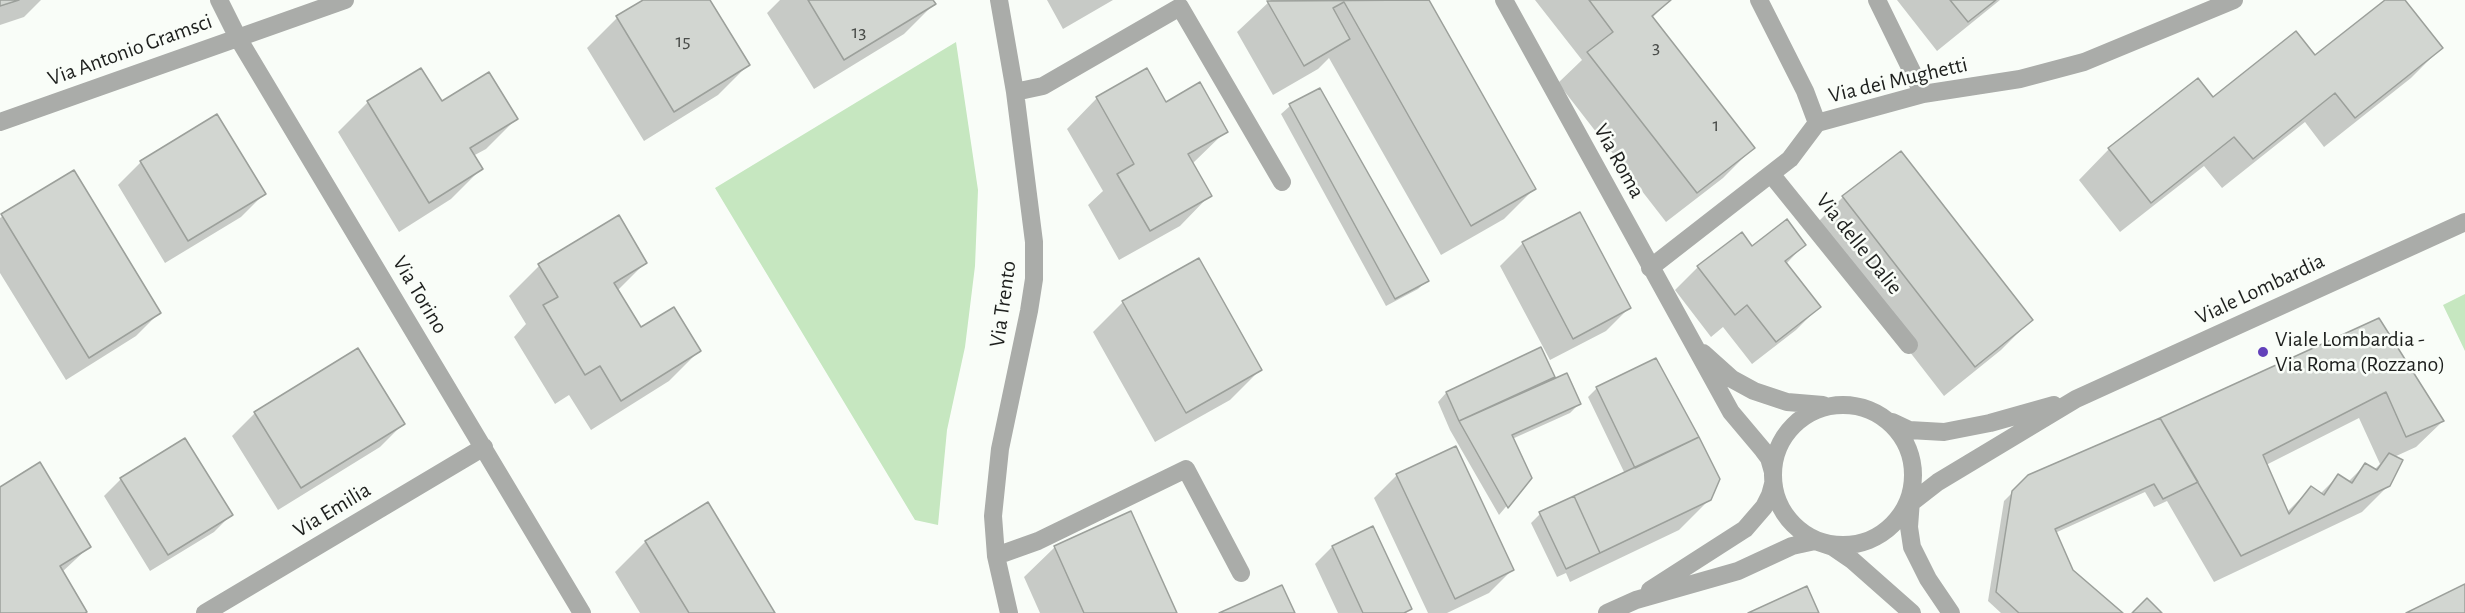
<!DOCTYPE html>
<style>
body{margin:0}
canvas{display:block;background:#f9fdf8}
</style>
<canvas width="2465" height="613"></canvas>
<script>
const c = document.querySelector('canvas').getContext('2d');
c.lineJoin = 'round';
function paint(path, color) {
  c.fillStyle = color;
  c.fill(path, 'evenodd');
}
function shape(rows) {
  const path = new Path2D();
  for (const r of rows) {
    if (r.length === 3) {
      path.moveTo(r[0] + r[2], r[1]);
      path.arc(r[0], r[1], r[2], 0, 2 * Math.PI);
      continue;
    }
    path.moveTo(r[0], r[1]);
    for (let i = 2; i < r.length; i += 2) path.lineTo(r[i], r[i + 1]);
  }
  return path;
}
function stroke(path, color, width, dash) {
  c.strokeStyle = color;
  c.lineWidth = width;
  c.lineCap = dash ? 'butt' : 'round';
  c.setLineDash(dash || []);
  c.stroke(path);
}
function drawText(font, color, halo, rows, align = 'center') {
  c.font = font + ' "Alegreya Sans",sans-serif';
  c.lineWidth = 5;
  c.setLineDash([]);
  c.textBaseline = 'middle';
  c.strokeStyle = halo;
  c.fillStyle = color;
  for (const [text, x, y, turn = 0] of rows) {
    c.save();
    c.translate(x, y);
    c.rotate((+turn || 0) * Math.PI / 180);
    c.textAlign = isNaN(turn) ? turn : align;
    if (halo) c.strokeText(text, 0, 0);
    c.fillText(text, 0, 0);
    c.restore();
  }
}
const green = shape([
 [956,42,978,190,975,266,965,347,947,430,938,525,915,520,715,188],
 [2465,294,2465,351,2443,305]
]);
const shadow = shape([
 [0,0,41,0,24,17,0,25],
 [646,0,709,0,748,65,718,95,644,141,587,48,617,18],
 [780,0,932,0,934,4,904,34,814,89,767,13],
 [1047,0,1113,0,1063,29],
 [1271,0,1427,0,1534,189,1504,219,1441,255,1329,58,1318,69,1273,95,1237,32],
 [1535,0,1670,0,1652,18,1753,148,1723,178,1666,222,1558,83,1582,60],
 [1897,0,2000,0,1937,51],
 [2387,0,2403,0,2441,48,2411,78,2324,147,2305,122,2222,188,2204,166,2120,232,2079,180,2109,149,2213,99,2315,57],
 [1097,98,1226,131,1192,164,1210,195,1180,226,1119,260,1088,205,1103,191,1067,129],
 [368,102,441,103,516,119,486,149,473,156,481,169,451,199,399,232,338,132],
 [1290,106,1427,281,1418,289,1386,306,1281,114],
 [216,116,264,194,241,217,165,263,118,185,141,162],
 [73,172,159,313,136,336,66,380,0,273,0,218],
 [1843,197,2031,320,2001,350,1944,396,1813,227],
 [618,217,646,262,617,291,641,330,699,351,669,381,591,430,569,395,555,404,514,337,526,324,509,296,539,266],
 [1523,243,1629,308,1606,331,1550,360,1500,266],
 [1804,245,1786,264,1819,307,1796,330,1752,364,1723,327,1711,337,1675,290,1698,267,1752,248],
 [1123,302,1260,370,1230,400,1155,442,1093,332],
 [2378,319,2443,421,2416,447,2394,457,2389,485,2362,512,2214,582,2167,501,2154,507,2145,492,2055,533,2072,570,2121,613,2001,613,1988,601,2004,501,2029,476,2161,419],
 [2359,418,2380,464,2374,470,2365,465,2348,482,2338,476,2320,494,2311,488,2287,512,2266,465],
 [1540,349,1554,378,1566,375,1579,404,1570,413,1512,439,1530,478,1499,515,1450,430,1438,402,1446,393],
 [1597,388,1710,499,1679,530,1570,582,1566,573,1557,577,1531,523,1540,514,1625,474,1588,397],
 [255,413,403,424,380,447,278,510,232,436],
 [1455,448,1512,570,1489,593,1447,613,1428,613,1374,498,1396,476],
 [121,479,231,515,214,532,150,571,104,496],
 [0,488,89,547,62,572,84,613,0,613],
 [708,504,774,613,640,613,615,572,645,542],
 [1372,528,1410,609,1406,613,1338,613,1315,564,1332,547],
 [1055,547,1175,613,1040,613,1024,577]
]);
const building = shape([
 [0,0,19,0,0,6,0,0],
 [643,0,710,0,750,65,674,112,616,16,643,0],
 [808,0,933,0,936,4,844,60,808,0],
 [1429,0,1536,189,1471,226,1344,2,1333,8,1350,39,1304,66,1267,1,1429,0],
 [1589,0,1671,0,1652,16,1755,148,1697,193,1587,52,1613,32,1589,0],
 [1950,0,1996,0,1968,22,1950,0],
 [2385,0,2405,0,2443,48,2355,118,2335,93,2253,159,2234,137,2151,203,2108,148,2198,78,2213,97,2296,31,2315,55,2385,0],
 [421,68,442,101,489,72,518,119,470,148,483,169,429,203,367,101,421,68],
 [1147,68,1166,102,1200,82,1228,132,1188,154,1212,196,1150,231,1117,174,1134,164,1096,97,1147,68],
 [1320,88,1429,281,1395,299,1289,104,1320,88],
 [217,114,266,194,188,241,140,161,217,114],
 [1901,151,2033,320,1975,367,1842,196,1901,151],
 [74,170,161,313,89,358,1,214,74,170],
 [1580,212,1631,308,1573,339,1522,242,1580,212],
 [619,215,647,263,614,283,641,327,674,307,701,351,621,401,600,366,585,375,543,305,558,297,538,264,619,215],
 [1787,219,1806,245,1785,261,1821,307,1776,342,1747,305,1735,315,1697,266,1742,232,1752,246,1787,219],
 [1199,258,1262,370,1186,413,1122,301,1199,258],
 [2379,318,2444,421,2406,437,2386,392,2263,455,2289,514,2311,486,2324,495,2338,474,2352,483,2365,463,2377,470,2389,453,2403,460,2390,486,2241,556,2160,418,2379,318],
 [1541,347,1555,377,1459,421,1446,392,1541,347],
 [358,348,405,424,301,488,254,412,358,348],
 [1656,358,1699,437,1635,468,1596,387,1656,358],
 [1567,373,1581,404,1512,435,1532,478,1508,508,1459,421,1567,373],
 [2160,418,2198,482,2163,499,2154,484,2055,529,2073,570,2123,613,2019,613,1996,592,2012,491,2028,475,2160,418],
 [1699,437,1720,479,1711,500,1600,553,1574,496,1699,437],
 [185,438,233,515,168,555,120,478,185,438],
 [1456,446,1514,570,1455,599,1396,474,1456,446],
 [40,462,91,547,60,566,87,612,85,613,0,613,0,487,40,462],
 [1574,496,1600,553,1566,569,1539,512,1574,496],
 [708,502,775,613,689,613,645,541,708,502],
 [1131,511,1177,613,1084,613,1054,546,1131,511],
 [1373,526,1412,609,1404,613,1363,613,1332,546,1373,526],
 [2465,584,2465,613,2406,613,2465,584],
 [1282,585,1295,613,1219,613,1282,585],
 [1807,586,1819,613,1748,613,1807,586],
 [2147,598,2162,613,2132,613,2147,598]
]);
const minor = shape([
 [219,0,238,38,582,613],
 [999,0,1015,92,1034,242,1034,279,1029,311,1000,449,993,516,996,556,1009,613],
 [1504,0,1731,412,1763,450,1769,458,1773,472],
 [1759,0,1805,91,1817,123],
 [1877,0,1923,94],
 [1015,92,1043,86,1180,7,1282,182],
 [0,122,345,0],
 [1771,174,1909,345],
 [1650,268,1790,159,1817,123,1923,94,2020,79,2084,62,2234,0],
 [1703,353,1732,379,1754,391,1787,402,1823,405],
 [1843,475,70],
 [1892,422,1909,430,1944,432,1990,423,2054,405],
 [1911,500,1909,527,1912,547,1928,579,1951,613],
 [1899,518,1911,503,1938,482,2076,399,2465,222],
 [996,556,1038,541,1186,469,1241,573],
 [1650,590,1745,529,1764,507,1770,495,1773,484],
 [205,613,484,447],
 [1607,613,1636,600,1738,571,1792,546,1815,541,1833,547,1852,560,1912,613]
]);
const markers = [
 [2263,352,6,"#6241ba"]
];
const numberNames = [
 ["13",859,32],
 ["15",683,41],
 ["3",1656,47],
 ["1",1716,125]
];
const streetNames = [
 ["Via Antonio Gramsci",130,50,-20],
 ["Via dei Mughetti",1898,80,-13],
 ["Via Roma",1619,161,61],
 ["Via delle Dalie",1859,244,51],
 ["Viale Lombardia",2260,289,-25],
 ["Via Torino",420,295,59],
 ["Via Trento",1003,304,-82],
 ["Via Emilia",332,510,-31]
];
const poiNames = [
 ["Viale Lombardia -",2275,339],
 ["Via Roma (Rozzano)",2275,364]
];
paint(green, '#c6e7c0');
paint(shadow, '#0003');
paint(building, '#d2d6d1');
stroke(building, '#9ca09b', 1.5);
stroke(minor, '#aaaca9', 18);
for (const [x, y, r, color] of markers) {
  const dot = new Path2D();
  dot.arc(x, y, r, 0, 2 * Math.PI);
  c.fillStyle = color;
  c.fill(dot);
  stroke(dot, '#f9fdf8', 2);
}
drawText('20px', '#4a4d4a', null, numberNames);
drawText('22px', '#1d1f1d', '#f9fdf8', streetNames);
drawText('22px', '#1d1f1d', '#f9fdf8', poiNames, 'left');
</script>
